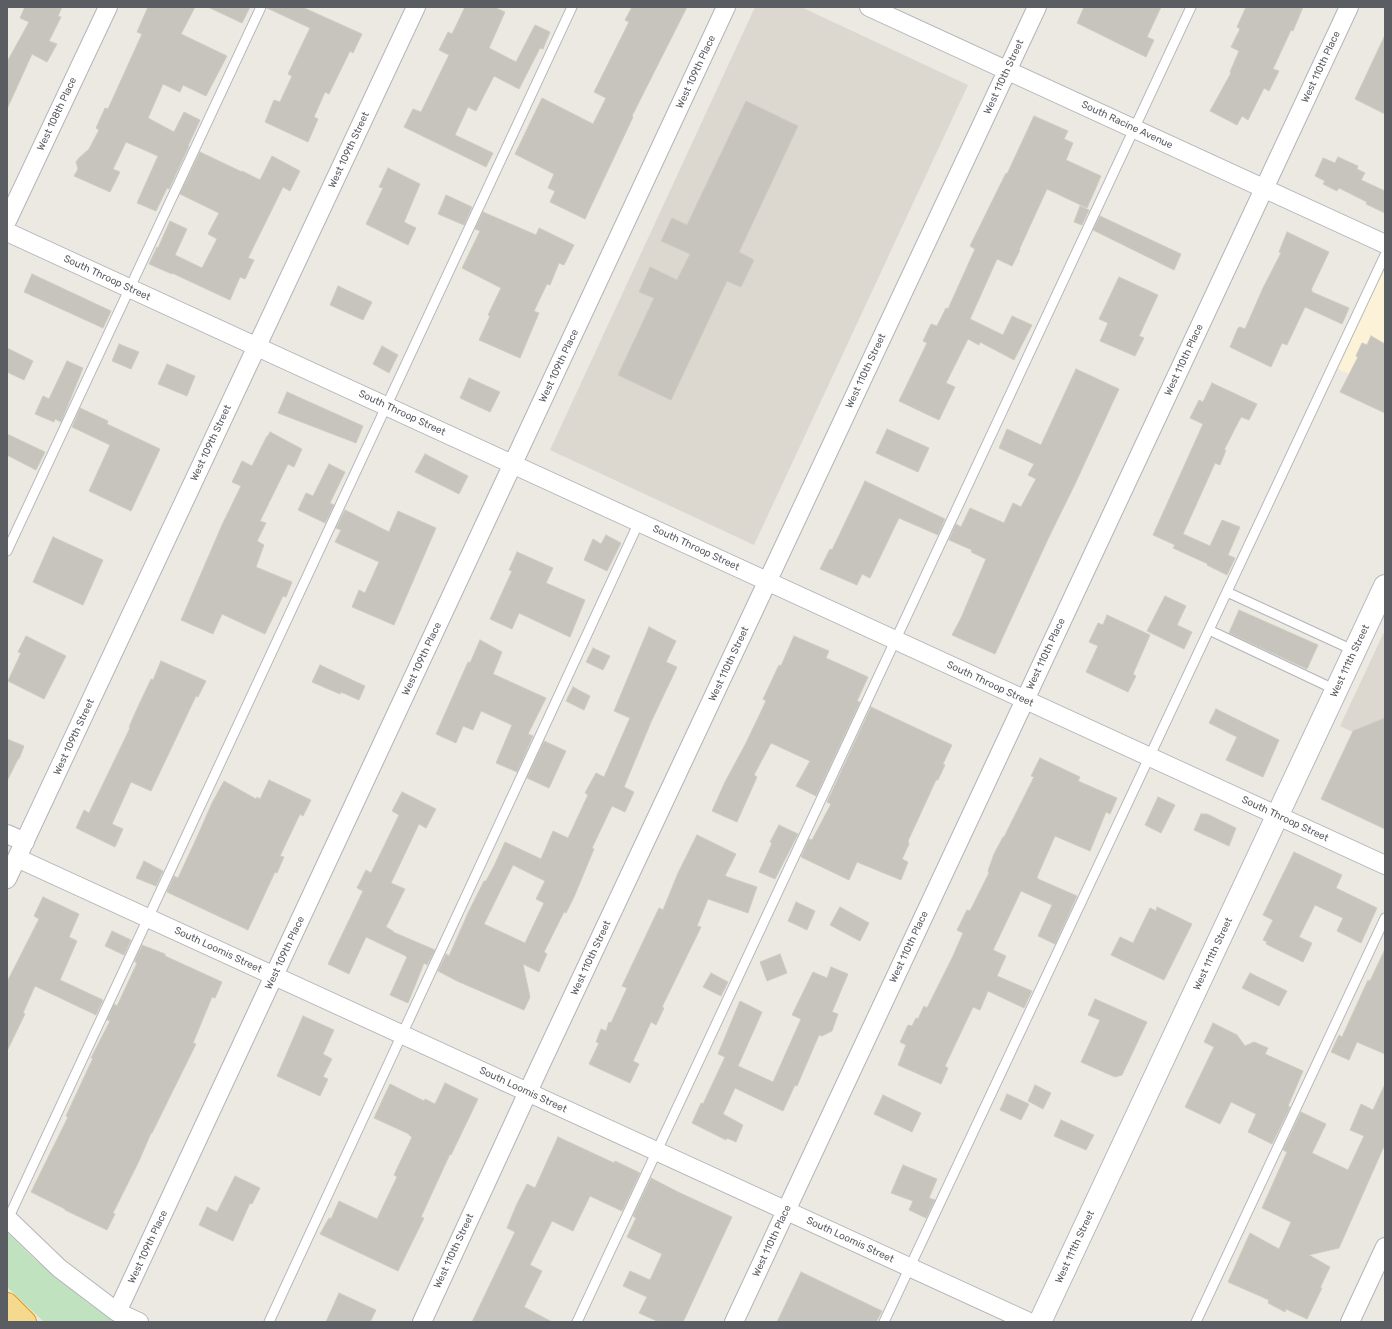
<!DOCTYPE html>
<style>
body{margin:0}
#map{position:relative;width:1392px;height:1329px;overflow:hidden;background:#ece9e2;font-family:Rubik,sans-serif}
canvas{display:block}
.frame{position:absolute;inset:0;border:8px solid #5a5d61;pointer-events:none}
</style>
<div id="map">
<canvas width="1392" height="1329"></canvas>
<div class="frame"></div>
</div>
<script>
const c = document.querySelector('canvas').getContext('2d');
c.lineJoin = 'round';
function paint(path, color) {
  c.fillStyle = color;
  c.fill(path, 'evenodd');
}
function shape(rows) {
  const path = new Path2D();
  for (const r of rows) {
    path.moveTo(r[0], r[1]);
    for (let i = 2; i < r.length; i += 2) path.lineTo(r[i], r[i + 1]);
  }
  return path;
}
function stroke(path, color, width, dash) {
  c.strokeStyle = color;
  c.lineWidth = width;
  c.lineCap = dash ? 'butt' : 'round';
  c.setLineDash(dash || []);
  c.stroke(path);
}
function drawText(font, color, halo, rows, align = 'center') {
  c.font = font + ' Rubik,sans-serif';
  c.lineWidth = 3;
  c.setLineDash([]);
  c.textBaseline = 'middle';
  c.strokeStyle = halo;
  c.fillStyle = color;
  for (const [text, x, y, turn = 0] of rows) {
    c.save();
    c.translate(x, y);
    c.rotate((+turn || 0) * Math.PI / 180);
    c.textAlign = isNaN(turn) ? turn : align;
    if (halo) c.strokeText(text, 0, 0);
    c.fillText(text, 0, 0);
    c.restore();
  }
}
const commercial = shape([
 [1385,263,1385,391,1336,368]
]);
const education = shape([
 [755,7,801,7,968,85,754,545,550,450],
 [1385,630,1385,747,1340,726]
]);
const green = shape([
 [7,1232,32,1257,87,1302,116,1322,44,1322,7,1287]
]);
const building = shape([
 [25,7,62,7,58,16,61,17,49,41,57,44,47,62,32,54,7,109,7,62,29,22,20,18,25,7],
 [148,7,195,7,181,34,227,56,206,96,183,85,180,92,163,84,148,118,174,132,184,112,200,120,188,146,189,146,169,189,167,188,156,211,137,203,158,156,126,142,113,169,120,172,110,192,74,176,78,169,76,162,79,158,89,149,99,130,96,128,105,108,108,109,142,34,137,32,148,7],
 [208,7,250,7,242,23,208,7],
 [267,7,302,7,362,34,353,53,350,51,329,94,325,92,314,117,318,119,308,142,265,122,274,100,280,102,292,76,288,74,310,28,267,8,267,7],
 [465,7,494,7,505,12,489,48,516,62,535,25,550,32,543,49,540,48,519,89,494,76,476,111,468,107,455,135,493,153,486,167,404,127,413,109,421,112,449,55,439,50,448,32,452,34,465,7],
 [632,7,687,7,632,116,633,117,585,219,550,202,555,191,548,188,554,174,515,154,542,98,593,124,606,98,594,92,629,22,625,20,632,7],
 [1084,7,1161,7,1147,37,1154,40,1146,57,1077,23,1084,7],
 [1246,7,1303,7,1293,31,1291,30,1273,69,1279,71,1269,91,1264,88,1248,120,1242,116,1237,125,1210,111,1231,73,1230,72,1239,51,1231,47,1240,29,1237,27,1246,7],
 [1385,35,1385,114,1355,99,1385,35],
 [746,101,798,126,739,252,754,260,741,287,727,281,671,400,618,375,654,298,639,292,650,267,677,280,690,254,661,241,672,218,687,225,746,101],
 [1034,116,1068,131,1064,139,1073,143,1066,160,1101,176,1087,208,1047,189,1019,250,1020,250,1012,266,997,259,970,319,1003,335,1012,316,1032,325,1014,360,980,342,979,345,968,339,946,383,955,387,939,420,899,401,927,343,923,341,931,324,937,326,946,308,948,309,975,249,970,246,1006,173,1007,174,1034,116],
 [200,152,242,172,242,171,260,180,272,156,300,171,290,191,283,187,248,258,254,260,245,279,240,277,230,300,172,273,172,274,149,264,157,247,158,248,170,221,187,229,175,255,202,268,217,239,208,234,219,213,180,194,200,152],
 [1338,157,1358,166,1357,169,1365,173,1361,180,1385,191,1385,213,1366,204,1367,202,1339,188,1337,191,1323,184,1325,181,1315,176,1323,158,1335,163,1338,157],
 [388,168,420,184,404,222,416,228,408,245,366,224,383,188,379,187,388,168],
 [446,195,472,207,464,225,438,214,446,195],
 [1080,206,1089,210,1082,225,1074,222,1080,206],
 [483,212,536,235,539,228,574,245,564,265,559,263,550,285,547,284,534,311,539,313,520,358,479,340,490,316,488,315,501,288,462,268,480,231,475,229,483,212],
 [1100,216,1181,254,1174,270,1093,230,1100,216],
 [1287,232,1329,252,1311,290,1312,290,1312,292,1349,308,1342,324,1305,307,1287,345,1282,343,1271,367,1230,347,1238,328,1240,327,1245,329,1263,288,1281,253,1279,252,1287,232],
 [32,274,111,311,103,328,24,292,32,274],
 [1119,277,1158,295,1139,336,1144,338,1135,356,1100,341,1108,323,1099,319,1119,277],
 [338,286,372,302,363,320,330,305,338,286],
 [1371,336,1385,344,1385,413,1340,392,1358,357,1356,356,1362,343,1367,345,1371,336],
 [119,344,139,352,131,369,112,361,119,344],
 [382,346,398,355,389,373,373,364,382,346],
 [7,348,33,361,24,380,7,372,7,348],
 [67,361,83,368,61,422,55,419,54,422,35,414,43,396,49,399,67,361],
 [167,364,195,376,187,396,158,384,167,364],
 [1076,369,1119,389,1075,484,1048,539,995,654,952,635,961,618,986,559,971,552,972,550,949,540,956,524,961,527,970,508,1004,523,1013,503,1021,507,1036,479,1028,475,1034,464,999,448,1007,429,1041,445,1076,369],
 [469,378,500,392,490,412,460,398,469,378],
 [1212,383,1257,404,1249,420,1241,417,1224,450,1226,450,1220,465,1215,463,1183,534,1210,546,1222,520,1240,527,1228,555,1235,558,1227,575,1207,565,1208,564,1173,548,1175,545,1153,535,1203,424,1190,418,1199,400,1203,402,1212,383],
 [287,392,363,426,356,443,278,413,287,392],
 [80,408,108,421,107,424,160,449,131,511,89,491,110,445,72,427,80,408],
 [887,429,929,448,918,472,876,453,887,429],
 [270,432,302,449,294,467,288,464,260,521,266,523,257,541,264,545,256,567,292,582,286,597,283,596,265,634,222,614,213,634,181,620,222,525,241,486,232,482,242,461,252,466,267,436,268,436,270,432],
 [7,434,45,452,36,470,7,455,7,434],
 [425,454,468,476,459,494,415,472,425,454],
 [329,464,345,472,330,503,334,505,325,523,298,510,306,493,313,496,329,464],
 [865,481,945,519,938,535,899,518,870,578,862,574,857,585,820,569,830,549,832,550,865,481],
 [345,510,389,532,398,511,436,528,394,625,352,607,359,590,365,593,379,562,335,542,341,530,336,528,345,510],
 [606,535,621,543,607,571,584,560,593,539,601,544,606,535],
 [53,537,103,560,83,605,33,582,53,537],
 [517,552,553,568,546,583,585,600,570,637,519,613,512,629,490,619,512,571,509,570,517,552],
 [1165,596,1186,606,1177,625,1192,632,1184,649,1147,631,1165,596],
 [1239,610,1318,645,1307,669,1229,633,1239,610],
 [1107,615,1150,635,1133,674,1136,676,1128,692,1086,672,1098,646,1089,642,1098,623,1103,625,1107,615],
 [649,627,676,641,666,662,677,667,651,722,624,787,634,792,625,812,612,806,592,848,594,849,574,897,566,913,564,912,544,952,547,954,539,972,523,964,530,997,524,1010,457,981,438,971,446,954,449,956,468,913,484,881,486,881,494,866,505,842,541,859,553,831,568,838,588,795,585,793,596,773,604,777,630,718,614,711,649,627],
 [513,865,545,881,536,899,544,903,525,943,484,924,513,865],
 [26,636,66,656,44,699,8,681,21,653,18,652,26,636],
 [794,636,829,651,826,658,868,677,857,701,860,702,816,796,796,786,810,761,771,743,754,775,757,777,737,822,712,811,725,782,746,743,766,701,763,699,779,665,781,666,794,636],
 [480,640,502,652,493,674,546,698,528,734,533,736,517,772,496,763,512,725,481,711,473,730,463,726,456,743,436,734,468,662,470,663,480,640],
 [593,648,610,656,603,670,586,662,593,648],
 [161,661,206,681,198,697,196,696,151,791,131,782,112,824,123,829,115,847,76,828,84,810,89,813,130,728,129,727,136,711,151,679,153,680,161,661],
 [320,665,365,686,359,700,341,692,340,694,312,682,320,665],
 [573,687,590,696,584,710,566,701,573,687],
 [871,707,952,745,943,764,945,765,938,780,936,780,908,841,909,844,902,859,908,862,901,880,857,862,849,880,801,857,809,839,812,840,831,804,827,802,871,707],
 [1216,709,1279,740,1263,777,1226,760,1237,737,1209,723,1216,709],
 [1385,718,1385,829,1321,799,1353,731,1385,718],
 [7,739,24,746,19,759,18,759,7,781,7,739],
 [544,741,566,751,549,788,527,778,544,741],
 [1040,758,1080,777,1078,781,1117,798,1110,814,1106,812,1090,851,1055,836,1037,877,1038,879,1077,896,1055,944,1038,936,1052,905,1021,891,993,950,1006,956,997,976,1032,991,1024,1008,988,991,980,1010,973,1007,945,1066,948,1068,941,1084,898,1065,906,1045,900,1042,908,1025,912,1026,916,1018,918,1019,924,1006,927,1008,953,956,963,933,957,930,967,910,970,911,989,873,988,871,994,854,1003,837,1004,837,1034,777,1031,776,1040,758],
 [269,780,311,800,303,816,300,814,280,856,284,857,277,873,275,872,248,930,167,892,174,876,178,878,197,837,212,803,224,781,256,799,257,797,260,799,269,780],
 [402,792,436,809,426,828,419,824,391,883,405,889,386,927,393,931,393,932,435,950,427,965,424,963,408,1003,390,995,407,957,404,955,366,937,349,974,328,964,363,891,357,888,366,870,371,873,399,815,392,811,402,792],
 [1158,797,1175,805,1161,833,1145,825,1158,797],
 [1201,814,1207,814,1236,828,1229,846,1194,830,1201,814],
 [779,825,798,834,775,879,759,872,772,843,770,842,779,825],
 [697,835,736,854,725,876,757,887,748,913,708,899,697,926,701,927,662,1007,664,1008,656,1025,651,1022,633,1061,639,1064,630,1083,589,1064,599,1043,596,1042,601,1029,606,1031,609,1022,611,1023,627,988,622,986,659,908,663,910,678,873,697,835],
 [1294,852,1342,875,1336,888,1377,908,1361,943,1337,931,1343,918,1315,905,1299,937,1312,943,1303,962,1266,944,1267,942,1263,940,1273,920,1263,915,1294,852],
 [144,861,163,871,156,886,136,878,144,861],
 [43,897,79,914,69,937,77,941,60,980,103,1000,96,1015,35,986,23,1013,25,1014,7,1051,7,982,39,919,34,916,43,897],
 [796,902,815,911,807,930,788,921,796,902],
 [840,907,869,923,860,941,830,925,840,907],
 [1157,907,1192,924,1164,980,1111,955,1120,937,1133,943,1150,908,1156,911,1157,907],
 [112,931,131,940,124,955,105,946,112,931],
 [142,945,165,954,165,956,222,982,215,998,212,997,193,1043,196,1044,152,1133,151,1133,139,1161,113,1213,115,1214,107,1230,65,1210,65,1209,31,1192,68,1117,66,1116,93,1058,91,1058,110,1021,107,1020,114,1004,117,1006,137,963,135,962,135,960,142,945],
 [1385,949,1385,1054,1357,1042,1349,1060,1331,1052,1339,1035,1342,1037,1368,980,1370,981,1385,949],
 [780,954,787,973,767,981,760,962,780,954],
 [831,967,848,974,832,1012,838,1014,832,1031,822,1036,819,1035,797,1086,795,1085,783,1111,735,1088,723,1114,743,1125,736,1142,727,1138,726,1140,692,1123,701,1103,703,1104,725,1057,718,1054,740,1001,762,1012,738,1066,773,1082,801,1019,792,1015,813,972,827,978,831,967],
 [711,973,728,982,721,996,703,987,711,973],
 [1250,973,1287,991,1279,1006,1242,988,1250,973],
 [1095,999,1147,1022,1122,1075,1115,1077,1081,1062,1100,1020,1088,1015,1095,999],
 [303,1016,334,1030,323,1054,332,1059,323,1077,328,1079,320,1096,277,1076,303,1016],
 [1213,1023,1237,1035,1245,1046,1254,1042,1268,1048,1265,1054,1303,1071,1288,1106,1290,1107,1272,1144,1248,1132,1256,1114,1231,1102,1220,1124,1185,1107,1214,1047,1204,1042,1213,1023],
 [445,1083,478,1099,451,1155,450,1154,421,1217,424,1218,398,1271,320,1234,329,1218,331,1219,339,1201,377,1219,397,1177,394,1175,412,1137,409,1135,409,1134,374,1118,390,1084,424,1101,425,1099,435,1104,445,1083],
 [1385,1084,1385,1144,1339,1248,1309,1255,1330,1267,1320,1288,1322,1288,1307,1319,1286,1309,1285,1312,1268,1303,1269,1300,1228,1282,1250,1233,1279,1249,1291,1222,1262,1208,1287,1152,1283,1150,1301,1112,1326,1124,1312,1153,1348,1170,1364,1136,1350,1130,1361,1104,1373,1110,1385,1084],
 [1035,1085,1051,1093,1043,1109,1028,1101,1035,1085],
 [1007,1094,1029,1104,1021,1120,1000,1110,1007,1094],
 [883,1095,921,1113,912,1132,874,1114,883,1095],
 [1061,1120,1094,1135,1086,1150,1054,1136,1061,1120],
 [558,1137,614,1163,615,1161,640,1173,622,1211,590,1196,573,1231,552,1221,530,1265,542,1271,524,1307,552,1322,472,1322,515,1232,507,1228,516,1206,527,1184,535,1188,558,1137],
 [903,1165,937,1179,929,1198,935,1200,926,1218,909,1210,913,1201,891,1193,903,1165],
 [235,1176,260,1188,252,1204,250,1203,233,1241,199,1225,207,1207,217,1212,235,1176],
 [651,1178,678,1192,732,1217,683,1322,659,1322,639,1313,647,1297,623,1286,630,1271,650,1280,662,1254,627,1237,636,1218,633,1216,651,1178],
 [801,1272,882,1311,876,1322,777,1322,801,1272],
 [339,1293,376,1310,370,1322,326,1322,339,1293]
]);
const lane = shape([
 [7,551,261,7],
 [1227,592,1355,651],
 [1209,630,1336,690],
 [8,1219,572,7],
 [269,1322,639,522],
 [577,1322,1191,7],
 [884,1322,1385,255],
 [1196,1322,1385,918]
]);
const street = shape([
 [869,7,1385,244],
 [7,221,108,7],
 [7,232,1385,865],
 [7,834,25,842],
 [17,858,1029,1322],
 [7,879,416,7],
 [7,1218,59,1268,117,1312,139,1322],
 [117,1312,726,7],
 [422,1322,539,1068,1037,7],
 [734,1322,1349,7],
 [1350,1322,1385,1247]
]);
const secondary = shape([
 [1040,1322,1385,586]
]);
const highway = shape([
 [7,1304,25,1322]
]);
const streetNames = [
 ["West 110th Place",1321,67,-65],
 ["West 109th Place",696,72,-65],
 ["West 110th Street",1004,77,-65],
 ["West 108th Place",57,114,-65],
 ["South Racine Avenue",1127,125,25],
 ["West 109th Street",349,150,-65],
 ["South Throop Street",107,278,25],
 ["West 110th Place",1184,360,-65],
 ["West 109th Place",559,366,-65],
 ["West 110th Street",866,371,-65],
 ["South Throop Street",402,413,25],
 ["West 109th Street",211,443,-65],
 ["South Throop Street",696,548,25],
 ["West 110th Place",1046,654,-65],
 ["West 109th Place",422,659,-65],
 ["West 111th Street",1350,661,-65],
 ["West 110th Street",729,664,-65],
 ["South Throop Street",990,684,25],
 ["West 109th Street",74,737,-65],
 ["South Throop Street",1285,819,25],
 ["West 110th Place",909,947,-65],
 ["South Loomis Street",218,950,25],
 ["West 109th Place",285,953,-65],
 ["West 111th Street",1213,954,-65],
 ["West 110th Street",591,958,-65],
 ["South Loomis Street",523,1090,25],
 ["South Loomis Street",850,1240,25],
 ["West 110th Place",772,1241,-65],
 ["West 109th Place",148,1247,-65],
 ["West 111th Street",1075,1247,-65],
 ["West 110th Street",454,1251,-65]
];
paint(commercial, '#fbf2d8');
paint(education, '#dcd8d0');
paint(green, '#c0e2bf');
paint(building, '#c7c4be');
stroke(building, '#d0cbc0', 1);
stroke(lane, '#b2b4b8', 11);
stroke(street, '#b2b4b8', 20);
stroke(secondary, '#b3b6bb', 24);
stroke(highway, '#de9a10', 24);
stroke(lane, '#fff', 9);
stroke(street, '#fff', 18);
stroke(secondary, '#fff', 22);
stroke(highway, '#f5d98f', 22);
drawText('10px', '#5a5d61', '#fff', streetNames);
</script>
